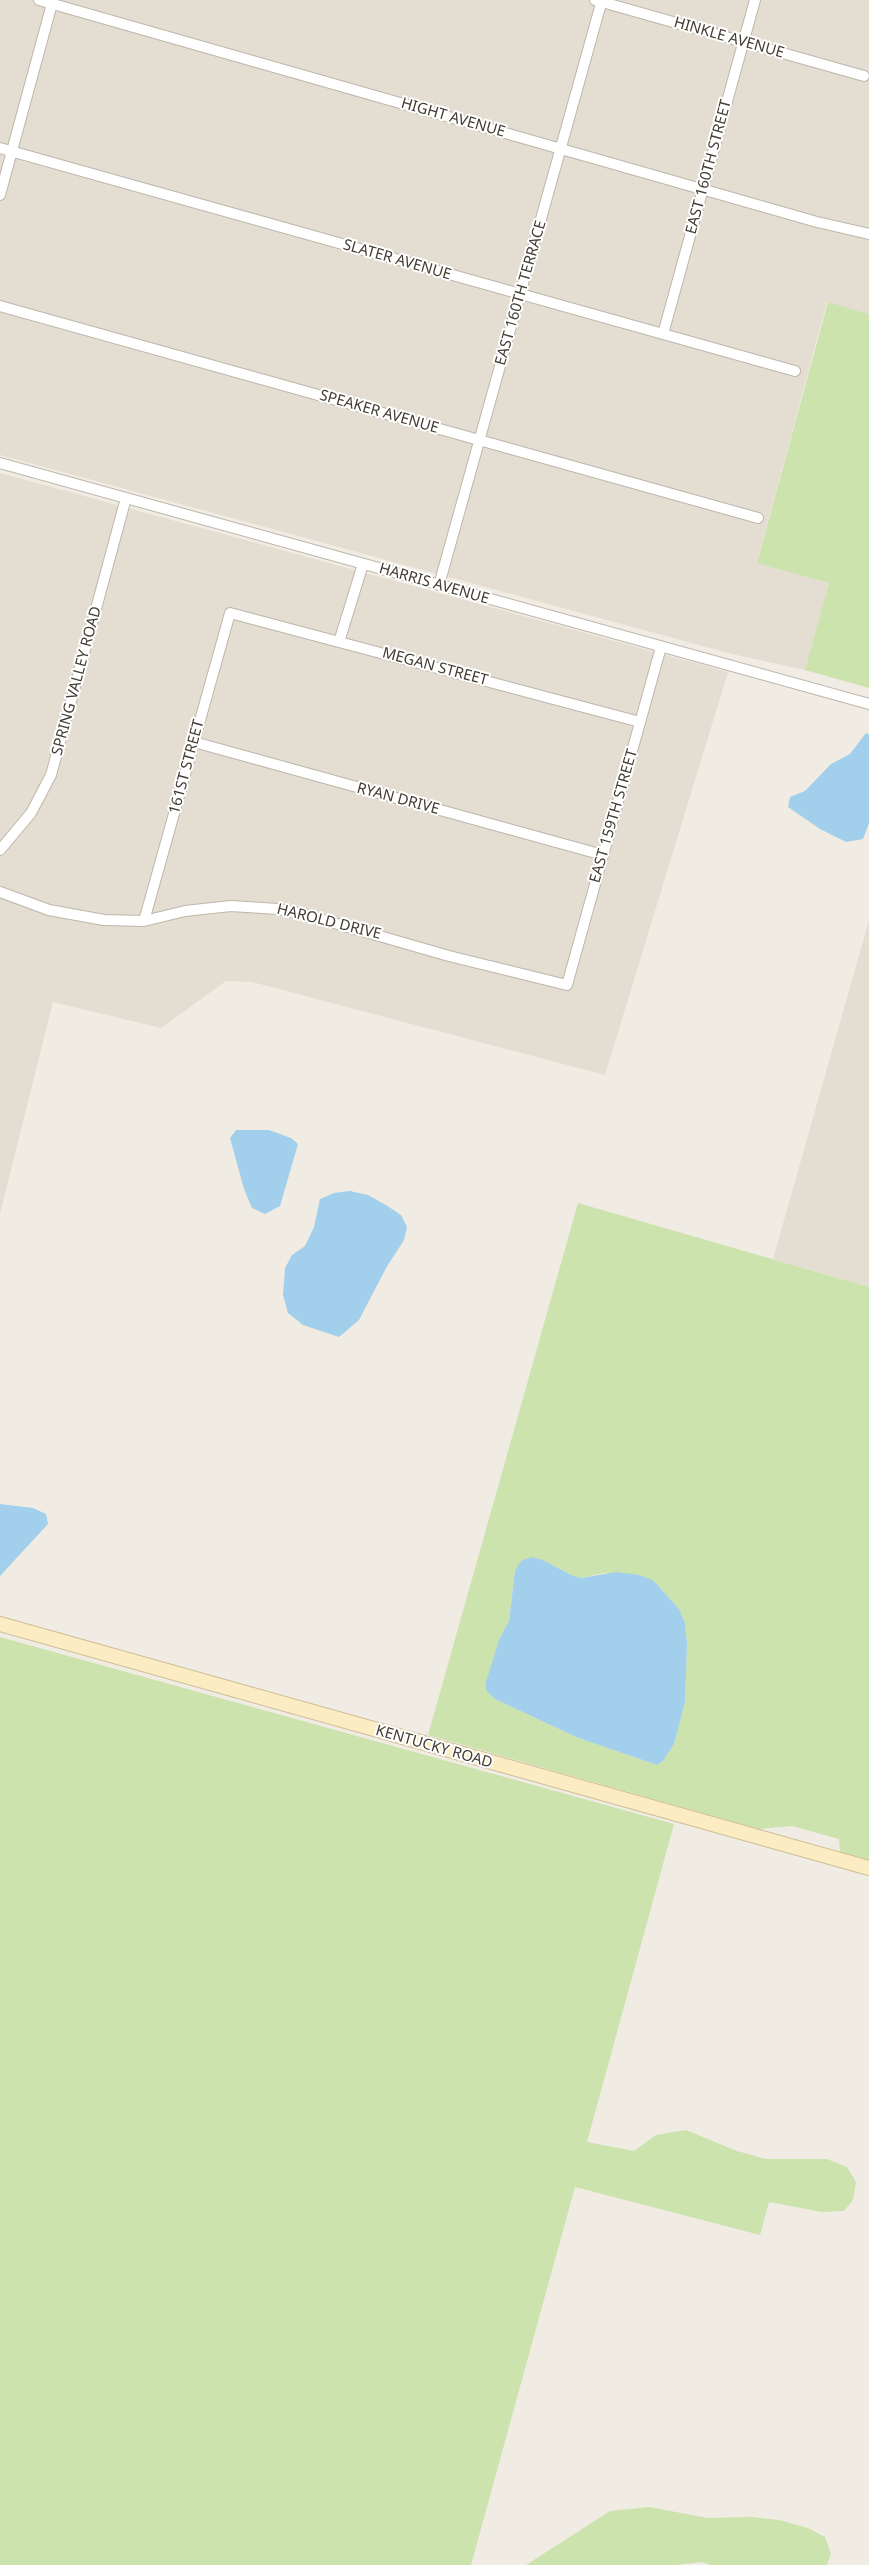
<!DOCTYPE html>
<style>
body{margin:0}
canvas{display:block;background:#f0ece3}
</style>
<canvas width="869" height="2565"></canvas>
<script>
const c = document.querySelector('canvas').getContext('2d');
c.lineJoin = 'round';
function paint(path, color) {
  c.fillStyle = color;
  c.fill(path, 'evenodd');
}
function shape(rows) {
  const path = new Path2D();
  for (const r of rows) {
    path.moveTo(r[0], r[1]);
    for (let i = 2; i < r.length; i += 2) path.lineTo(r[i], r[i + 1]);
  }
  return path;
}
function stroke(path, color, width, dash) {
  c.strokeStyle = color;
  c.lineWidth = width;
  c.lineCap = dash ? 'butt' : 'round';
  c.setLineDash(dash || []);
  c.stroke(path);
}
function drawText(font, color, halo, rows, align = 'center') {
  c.font = font + ' "Noto Sans",sans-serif';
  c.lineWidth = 4;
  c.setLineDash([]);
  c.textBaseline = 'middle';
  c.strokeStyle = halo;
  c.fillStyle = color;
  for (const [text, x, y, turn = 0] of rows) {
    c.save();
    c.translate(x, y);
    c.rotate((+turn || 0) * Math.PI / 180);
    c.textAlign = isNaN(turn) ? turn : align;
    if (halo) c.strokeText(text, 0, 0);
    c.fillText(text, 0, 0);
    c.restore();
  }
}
const residential = shape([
 [0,0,869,0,869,314,827,302,757,562,829,583,805,670,732,654,0,455],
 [0,473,728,672,605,1075,252,982,226,981,161,1028,53,1002,0,1214],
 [869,920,869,1287,773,1259]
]);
const green = shape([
 [828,302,869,314,869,688,805,670,829,583,757,563],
 [578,1203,869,1287,869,1861,840,1853,839,1839,792,1826,759,1829,428,1735],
 [543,1560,571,1575,581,1578,604,1573,654,1581,679,1609,685,1623,687,1644,685,1702,674,1744,663,1761,657,1765,576,1737,495,1699,499,1640,509,1621,515,1571],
 [0,1637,674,1824,587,2142,634,2151,656,2135,686,2130,737,2151,766,2159,827,2159,847,2167,856,2182,853,2200,844,2211,822,2212,769,2202,760,2235,575,2187,471,2565,0,2565],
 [649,2507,708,2518,751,2517,779,2520,808,2528,825,2537,831,2554,827,2565,710,2565,702,2562,676,2565,526,2565,610,2511]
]);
const water = shape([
 [866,733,869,734,869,823,863,839,846,842,820,829,788,807,790,797,805,791,831,764,850,754],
 [236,1130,269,1130,291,1138,298,1144,280,1206,265,1214,252,1208,244,1189,230,1138],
 [350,1191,368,1195,386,1205,401,1215,407,1227,404,1240,386,1268,359,1320,339,1337,303,1325,288,1313,283,1295,285,1268,292,1255,305,1246,314,1227,320,1199,334,1193],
 [0,1504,33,1508,46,1514,48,1524,0,1576],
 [531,1557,543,1560,571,1575,581,1578,616,1572,640,1575,654,1581,679,1609,685,1623,687,1644,685,1702,674,1744,663,1761,657,1765,576,1737,495,1699,486,1690,486,1682,499,1640,509,1621,515,1571,521,1561]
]);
const street = shape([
 [39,0,817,222,869,234],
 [595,0,864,76],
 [0,148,795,371],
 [0,195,53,0],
 [0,306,758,518],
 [663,334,755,0],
 [0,463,869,704],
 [439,585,602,0],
 [339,642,363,564],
 [194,742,603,855],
 [0,850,31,813,51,775,126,498],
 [0,892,49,910,104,920,144,921,185,911,231,906,278,909,303,914,449,956,567,985,661,647],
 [144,921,230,613,640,722]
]);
const secondary = shape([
 [0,1624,869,1868]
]);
const streetNames = [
 ["HINKLE AVENUE",729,38,16],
 ["HIGHT AVENUE",453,118,16],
 ["EAST 160TH STREET",709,167,-75],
 ["SLATER AVENUE",397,260,16],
 ["EAST 160TH TERRACE",521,293,-74],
 ["SPEAKER AVENUE",379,412,16],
 ["HARRIS AVENUE",434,584,16],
 ["MEGAN STREET",435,667,15],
 ["SPRING VALLEY ROAD",77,681,-75],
 ["161ST STREET",187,767,-75],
 ["RYAN DRIVE",398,799,15],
 ["EAST 159TH STREET",614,816,-74],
 ["HAROLD DRIVE",329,922,14],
 ["KENTUCKY ROAD",434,1747,16]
];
paint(residential, '#e4ded2');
paint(green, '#cce3ae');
paint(water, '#a2cfeb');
stroke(street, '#beb6aa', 12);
stroke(secondary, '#cebe96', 16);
stroke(street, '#fff', 10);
stroke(secondary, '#fbecc3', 14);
drawText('15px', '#423c34', '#fff', streetNames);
</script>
